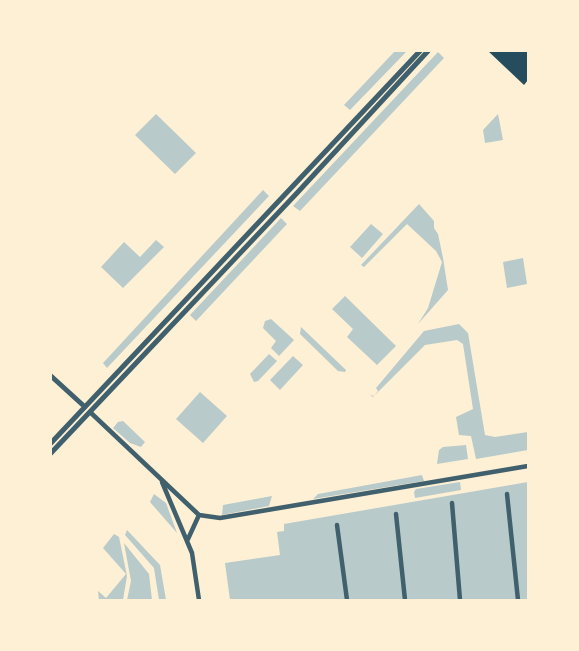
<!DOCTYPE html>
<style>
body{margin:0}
#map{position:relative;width:579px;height:651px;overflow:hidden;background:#fdf0d5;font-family:Commissioner,sans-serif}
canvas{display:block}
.frame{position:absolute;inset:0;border:52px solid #fdf0d5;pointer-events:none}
</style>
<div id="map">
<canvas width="579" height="651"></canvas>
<div class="frame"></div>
</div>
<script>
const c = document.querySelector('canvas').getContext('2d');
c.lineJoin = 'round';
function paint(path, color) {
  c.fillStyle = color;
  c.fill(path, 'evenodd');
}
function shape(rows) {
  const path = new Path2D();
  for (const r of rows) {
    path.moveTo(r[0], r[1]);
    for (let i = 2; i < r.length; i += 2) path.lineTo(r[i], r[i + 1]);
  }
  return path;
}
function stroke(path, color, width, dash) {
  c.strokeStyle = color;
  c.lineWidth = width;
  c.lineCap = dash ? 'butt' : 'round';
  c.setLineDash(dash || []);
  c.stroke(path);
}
const green = shape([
 [395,51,407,51,350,110,344,105],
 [438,52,444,58,300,211,293,206],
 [156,114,196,153,175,174,135,135],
 [498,114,503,140,485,143,483,130],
 [263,190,269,196,107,368,103,363],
 [419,204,434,221,434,228,438,234,443,258,448,290,418,324,428,308,442,262,436,251,407,224,364,267,361,265],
 [281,218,287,224,196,321,190,315],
 [371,224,383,234,362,258,350,247],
 [156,240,164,247,123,288,101,267,124,242,140,257],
 [523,258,527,284,507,288,503,262],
 [345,296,396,346,377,365,347,337,353,329,332,309],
 [271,319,294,340,279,356,271,348,276,341,263,328,265,321],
 [459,324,468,333,485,435,495,437,528,432,528,450,476,459,471,436,459,435,456,417,473,409,463,344,457,340,425,345,373,397,370,395,374,396,378,391,376,388,424,331],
 [301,327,346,370,345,372,338,371,300,334],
 [269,354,277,361,258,381,254,382,250,374],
 [293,356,303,365,280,390,270,380],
 [200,392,227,416,203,443,176,419],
 [123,421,145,442,141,447,130,443,113,428,118,422],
 [466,445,468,459,437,464,439,450,443,447],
 [422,475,424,481,313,499,318,494],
 [460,482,461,490,415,498,414,492,416,489],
 [528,482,528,600,230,600,225,563,280,555,277,532,284,531,284,524],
 [154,494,166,503,177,533,150,502],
 [272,496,269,506,222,515,223,505],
 [127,530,160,565,166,600,159,600,154,568,125,535],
 [114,534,119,537,127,576,123,600,99,600,98,591,106,598,126,574,103,548],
 [124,543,149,574,152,600,127,600,131,581]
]);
const building = shape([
 [488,51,528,51,528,80,524,85]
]);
const minor = shape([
 [90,412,199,515],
 [162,482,192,553,199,600],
 [507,494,518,600],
 [452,503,460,600],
 [396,514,405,600],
 [199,515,220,518,528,466],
 [337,525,347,600],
 [188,539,199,515]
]);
const tertiary = shape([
 [51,376,85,407],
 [51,443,420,51],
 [51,453,297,193,428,51]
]);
paint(green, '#b9caca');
paint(building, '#264d5e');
stroke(minor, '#3f606c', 4.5);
stroke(tertiary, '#3f606c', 5);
</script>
